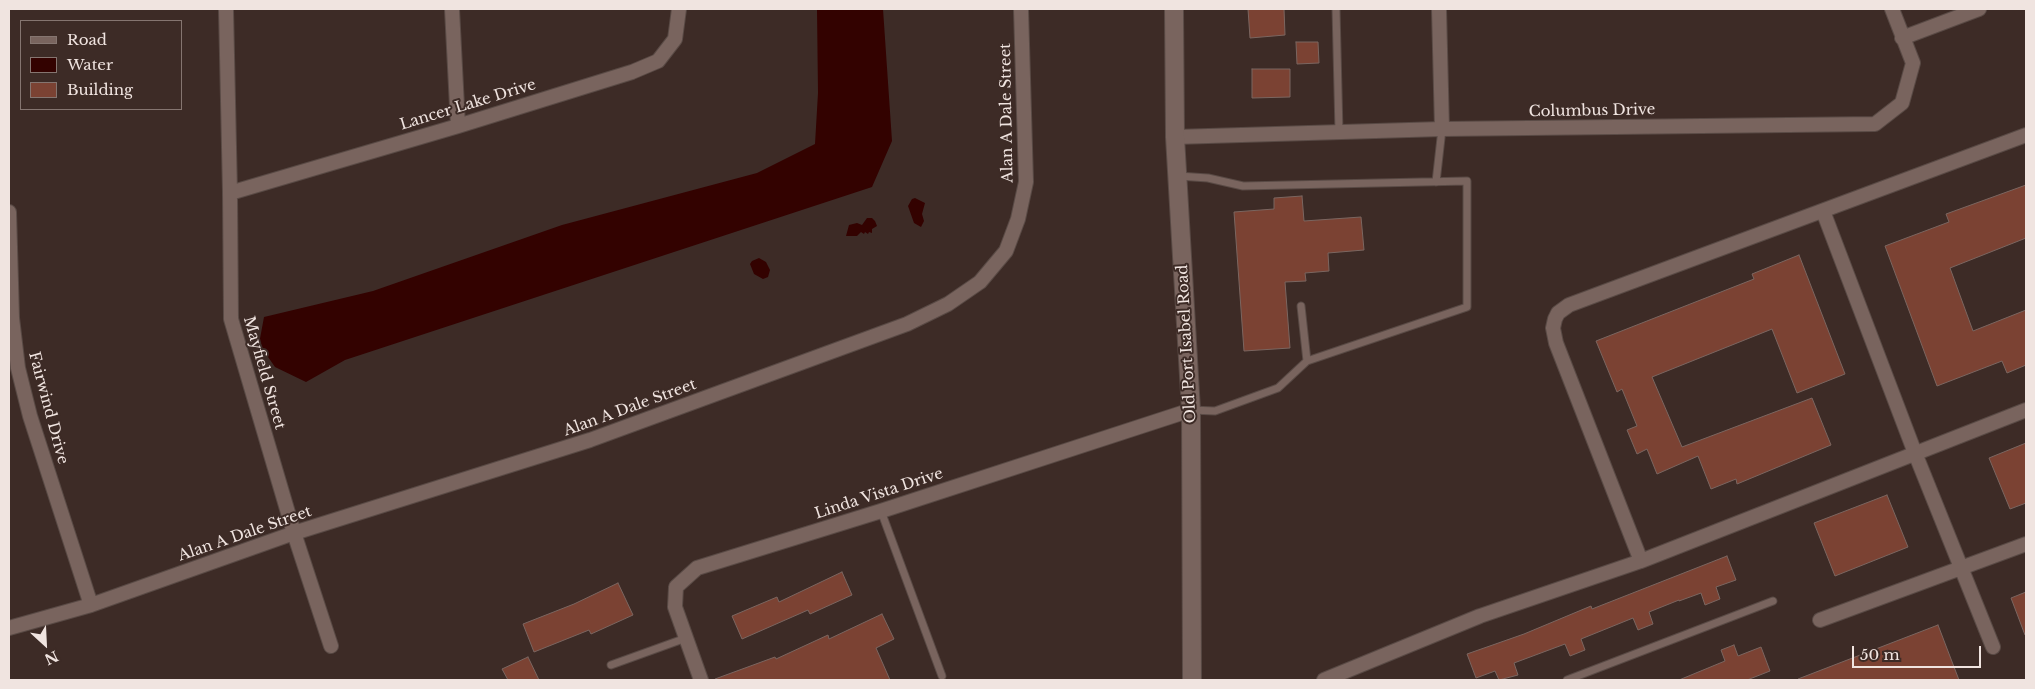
<!DOCTYPE html>
<style>
body{margin:0}
#map{position:relative;width:2035px;height:689px;overflow:hidden;background:#3d2b26;font-family:"Libre Baskerville",serif}
canvas{display:block}
.frame{position:absolute;inset:0;border:10px solid #f0e4e0;pointer-events:none}
.legend{position:absolute;left:20px;top:20px;width:162px;height:90px;box-sizing:border-box;background:#3d2b26;border:1px solid #857570;margin:0;padding:6px 9px;list-style:none;font-size:15px;color:#f0e4e0}
.legend li{display:flex;align-items:center;gap:10px;height:25px}
.legend b{width:25px;border:1px solid #857570}
.north{position:absolute;left:20px;top:619px;width:50px;height:50px;-webkit-text-stroke:4px #3d2b26;paint-order:stroke;rotate:155deg;font-size:14px;font-weight:700;line-height:20px;text-align:center;color:#f0e4e0}
.north::after{content:'';display:block;margin:auto;width:18px;height:22px;background:#f0e4e0;clip-path:polygon(50% 0,100% 100%,50% 72%,0 100%)}
.scale{position:absolute;left:1852px;top:646px;width:129px;height:22px;box-sizing:border-box;border:2px solid #f0e4e0;border-top:0;padding-left:6px;font-size:15px;line-height:18px;white-space:nowrap;color:#f0e4e0;-webkit-text-stroke:4px #3d2b26;paint-order:stroke}
</style>
<div id="map">
<canvas width="2035" height="689"></canvas>
<div class="frame"></div>
<ul class="legend">
<li><b style="height:6px;background:#79645e"></b>Road</li>
<li><b style="height:14px;background:#330200"></b>Water</li>
<li><b style="height:14px;background:#7b4233"></b>Building</li>
</ul>
<div class="north">N</div>
<div class="scale">50 m</div>
</div>
<script>
const c = document.querySelector('canvas').getContext('2d');
c.lineJoin = 'round';
function paint(path, color) {
  c.fillStyle = color;
  c.fill(path, 'evenodd');
}
function shape(rows) {
  const path = new Path2D();
  for (const r of rows) {
    path.moveTo(r[0], r[1]);
    for (let i = 2; i < r.length; i += 2) path.lineTo(r[i], r[i + 1]);
  }
  return path;
}
function stroke(path, color, width, dash) {
  c.strokeStyle = color;
  c.lineWidth = width;
  c.lineCap = dash ? 'butt' : 'round';
  c.setLineDash(dash || []);
  c.stroke(path);
}
function drawText(font, color, halo, rows, align = 'center') {
  c.font = font + ' "Libre Baskerville",serif';
  c.lineWidth = 4;
  c.setLineDash([]);
  c.textBaseline = 'middle';
  c.strokeStyle = halo;
  c.fillStyle = color;
  for (const [text, x, y, turn = 0] of rows) {
    c.save();
    c.translate(x, y);
    c.rotate((+turn || 0) * Math.PI / 180);
    c.textAlign = isNaN(turn) ? turn : align;
    if (halo) c.strokeText(text, 0, 0);
    c.fillText(text, 0, 0);
    c.restore();
  }
}
const water = shape([
 [817,9,883,9,892,141,872,187,345,360,306,382,275,367,259,344,264,317,373,291,562,225,757,173,815,144,818,93],
 [915,198,925,203,922,214,924,221,921,227,914,223,908,206,912,199],
 [867,218,872,218,875,221,877,226,872,229,872,233,869,232,868,234,865,232,864,234,861,232,857,236,846,236,849,225,857,223,862,225],
 [759,258,766,262,770,270,768,277,763,279,754,274,750,264,752,261]
]);
const building = shape([
 [1248,9,1284,9,1285,35,1250,38,1248,9],
 [1296,42,1318,42,1319,63,1297,64,1296,42],
 [1252,69,1290,69,1290,97,1252,98,1252,69],
 [2026,185,2026,238,1950,268,1973,331,2026,310,2026,365,2007,373,2002,361,1937,386,1885,246,1949,222,1946,214,2026,185],
 [1302,196,1304,221,1361,217,1364,250,1328,253,1329,271,1305,273,1306,281,1285,282,1290,348,1244,351,1234,212,1274,209,1274,198,1302,196],
 [1799,255,1845,374,1797,393,1772,329,1652,377,1682,447,1812,398,1831,445,1737,484,1736,479,1711,489,1698,456,1657,474,1647,449,1637,454,1627,430,1637,426,1622,389,1617,392,1596,341,1754,279,1752,274,1799,255],
 [2026,443,2026,503,2010,509,1989,458,2026,443],
 [1887,495,1908,547,1835,576,1814,523,1887,495],
 [1727,556,1736,580,1716,587,1720,599,1705,605,1701,593,1679,601,1679,600,1649,612,1653,624,1638,630,1633,618,1581,639,1585,650,1570,656,1565,644,1514,663,1518,675,1499,680,1495,671,1476,678,1467,654,1524,634,1591,606,1592,609,1727,556],
 [842,572,852,595,810,614,808,610,742,639,732,616,777,597,779,602,842,572],
 [618,583,633,615,591,634,589,630,534,652,523,624,574,604,618,583],
 [2026,592,2026,635,2025,635,2011,598,2026,592],
 [882,614,894,639,876,648,890,680,715,680,715,679,775,657,776,659,828,635,829,639,882,614],
 [1938,625,1959,680,1798,680,1798,679,1938,625],
 [1734,645,1738,656,1761,647,1770,671,1747,680,1679,680,1725,661,1721,650,1734,645],
 [528,657,539,680,508,680,502,669,528,657]
]);
const service = shape([
 [1336,9,1339,132],
 [1178,176,1208,178,1243,186,1467,181,1467,307,1307,361],
 [1436,182,1442,129],
 [1191,410,1215,411,1278,388,1307,361,1301,306],
 [881,511,942,676],
 [611,665,686,638],
 [1567,680,1773,601]
]);
const minor = shape([
 [226,9,230,193,231,319,294,533,331,646],
 [452,9,458,126],
 [1439,9,1442,129],
 [1902,38,1979,9],
 [1175,137,1442,129,1875,124,1902,103,1913,63,1892,9],
 [230,193,458,126,632,72,658,61,675,39,679,9],
 [1823,211,1915,453,1993,647],
 [9,212,12,318,18,368,30,416,91,605],
 [1641,561,1556,343,1553,328,1555,319,1558,313,1569,305,2026,135],
 [1820,620,2026,544],
 [9,628,91,605,294,533,590,440,907,324,948,304,980,282,1006,251,1018,219,1026,182,1021,9],
 [701,680,675,607,676,587,697,568,881,511,1191,410],
 [1324,680,1480,616,1641,561,2026,410]
]);
const tertiary = shape([
 [1174,9,1175,137,1191,410,1192,680]
]);
const streetNames = [
 ["Lancer Lake Drive",468,105,-17],
 ["Columbus Drive",1592,111,-1],
 ["Alan A Dale Street",1007,113,-91],
 ["Old Port Isabel Road",1187,344,-93],
 ["Mayfield Street",264,373,74],
 ["Fairwind Drive",48,408,75],
 ["Alan A Dale Street",630,408,-20],
 ["Linda Vista Drive",879,494,-18],
 ["Alan A Dale Street",245,534,-19]
];
paint(water, '#330200');
paint(building, '#7b4233');
stroke(building, '#7b6660', 1);
stroke(service, '#594a45', 9);
stroke(minor, '#594a45', 16);
stroke(tertiary, '#594a45', 20);
stroke(service, '#79645e', 7);
stroke(minor, '#79645e', 14);
stroke(tertiary, '#79645e', 18);
drawText('15px', '#f0e4e0', '#3d2b26', streetNames);
</script>
